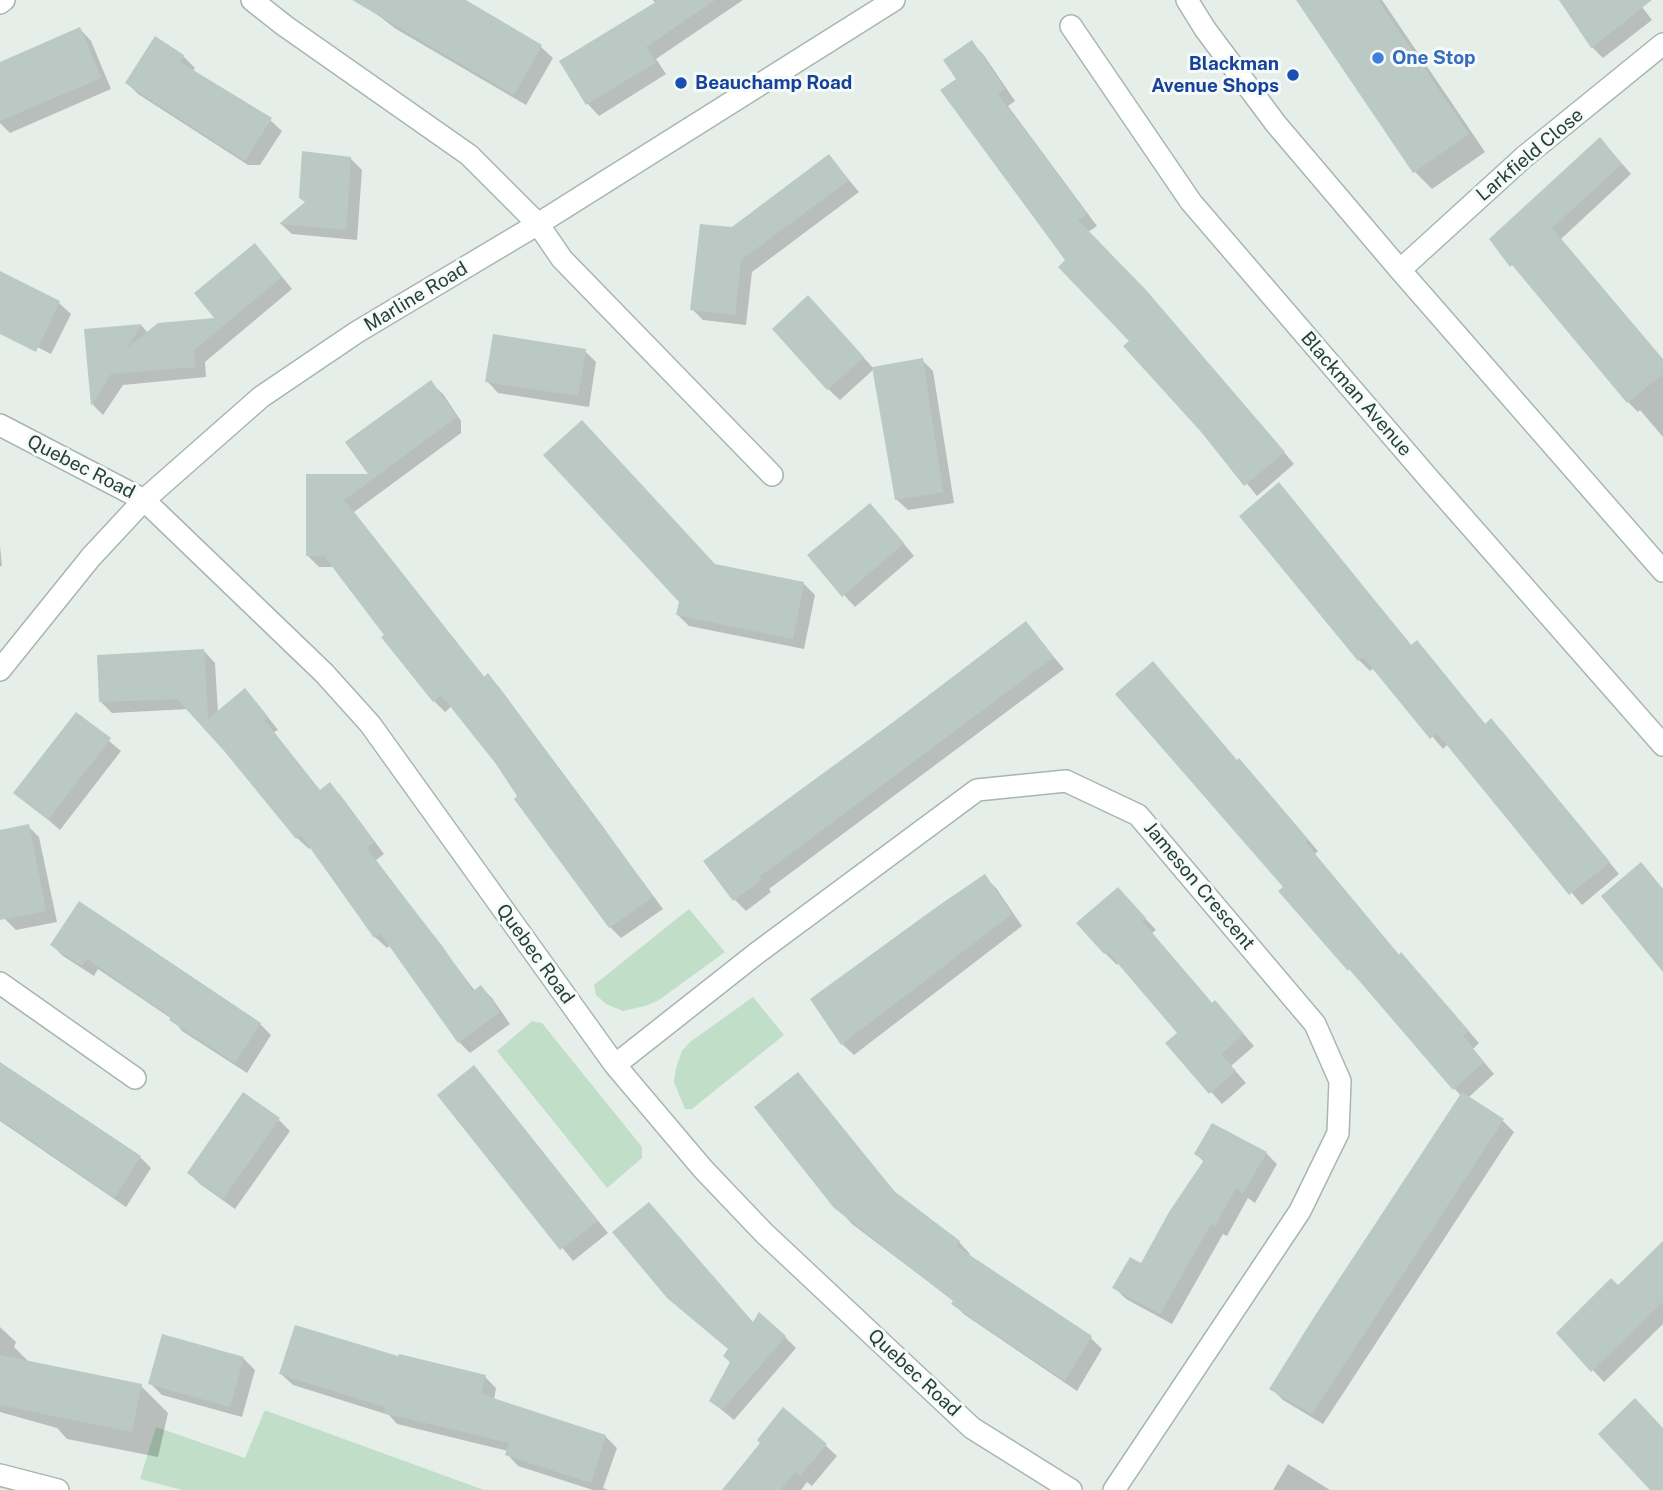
<!DOCTYPE html>
<style>
body{margin:0}
canvas{display:block;background:#e6eeea}
</style>
<canvas width="1663" height="1490"></canvas>
<script>
const c = document.querySelector('canvas').getContext('2d');
c.lineJoin = 'round';
function paint(path, color) {
  c.fillStyle = color;
  c.fill(path, 'evenodd');
}
function shape(rows) {
  const path = new Path2D();
  for (const r of rows) {
    path.moveTo(r[0], r[1]);
    for (let i = 2; i < r.length; i += 2) path.lineTo(r[i], r[i + 1]);
  }
  return path;
}
function stroke(path, color, width, dash) {
  c.strokeStyle = color;
  c.lineWidth = width;
  c.lineCap = dash ? 'butt' : 'round';
  c.setLineDash(dash || []);
  c.stroke(path);
}
function drawText(font, color, halo, rows, align = 'center') {
  c.font = font + ' "Public Sans",sans-serif';
  c.lineWidth = 6;
  c.setLineDash([]);
  c.textBaseline = 'middle';
  c.strokeStyle = halo;
  c.fillStyle = color;
  for (const [text, x, y, turn = 0] of rows) {
    c.save();
    c.translate(x, y);
    c.rotate((+turn || 0) * Math.PI / 180);
    c.textAlign = isNaN(turn) ? turn : align;
    if (halo) c.strokeText(text, 0, 0);
    c.fillText(text, 0, 0);
    c.restore();
  }
}
const green = shape([
 [689,909,725,952,659,1000,645,1006,623,1011,606,1004,596,995,594,985],
 [753,997,784,1035,692,1109,685,1109,674,1082,676,1068,682,1051,690,1042],
 [532,1021,542,1023,642,1147,642,1158,607,1188,497,1051],
 [267,1410,267,1411,484,1490,182,1490,140,1479,156,1427,245,1458,264,1412]
]);
const shadow = shape([
 [358,0,462,0,541,47,553,58,526,105,396,29],
 [653,0,743,0,656,59,666,74,599,116,588,104,561,62,656,4],
 [1298,0,1382,0,1485,152,1432,189,1415,172],
 [1559,0,1637,0,1652,20,1603,58,1592,47],
 [80,29,91,41,111,89,10,133,0,123,0,63],
 [972,43,983,54,1015,101,1008,106,1097,226,1088,232,1157,304,1294,464,1257,496,1067,261,959,79],
 [183,56,195,68,192,72,270,120,282,131,260,165,248,165,138,94,127,83],
 [1610,150,1631,174,1561,239,1663,360,1663,437,1640,410,1638,412,1628,402,1492,239],
 [829,156,859,192,752,272,746,325,703,320,692,309,732,229],
 [350,158,362,170,357,240,292,234,281,224,306,203],
 [266,257,292,289,205,362,206,377,123,385,103,415,93,405,85,331,142,326,148,333,218,320],
 [0,273,59,303,71,314,51,354,0,328],
 [819,309,874,369,922,360,933,371,954,503,908,510,896,499,874,369,840,400,828,389],
 [585,351,596,362,589,407,498,393,487,381],
 [431,383,443,394,461,421,461,433,354,512,485,678,488,676,499,687,663,909,621,938,610,927,497,763,452,706,445,712,434,701,384,637,387,635,334,567,319,567,307,555,308,476,371,476],
 [1279,485,1412,646,1428,654,1486,725,1491,720,1502,731,1619,874,1582,905,1448,744,1443,749,1374,668,1370,671,1359,660],
 [881,516,914,556,855,607,844,595],
 [0,545,2,566,0,566],
 [716,566,803,583,815,595,804,649,689,626,678,615,681,601],
 [1025,623,1064,669,769,889,771,892,746,911,735,900,706,861,897,721],
 [204,651,215,663,218,713,256,702,278,730,274,732,321,792,330,784,341,796,384,854,376,860,475,991,481,987,492,998,510,1024,470,1053,459,1042,391,945,387,948,375,937,311,847,309,849,297,838,227,751,189,709,112,713,101,702],
 [77,714,121,751,60,830,16,792],
 [1238,762,1250,772,1318,851,1315,854,1400,956,1412,966,1479,1043,1473,1049,1494,1074,1468,1098,1503,1121,1514,1132,1323,1424,1283,1400,1272,1389,1461,1096,1281,891,1285,887],
 [28,826,39,837,57,922,16,930,5,919,0,896,0,832],
 [985,877,996,888,1022,926,854,1055,842,1044],
 [1129,901,1156,930,1152,933,1213,1004,1226,1014,1254,1046,1231,1066,1246,1083,1222,1104,1168,1044,1179,1033,1119,962,1117,965,1105,953],
 [52,945,260,1024,271,1035,247,1073,182,1031,172,1019,98,969,94,976,63,956],
 [0,1064,140,1157,151,1168,126,1207,0,1121],
 [474,1068,608,1233,573,1261,439,1095],
 [798,1074,899,1197,959,1242,970,1254,968,1256,1091,1338,1102,1349,1077,1391,965,1315,953,1304,955,1302,852,1224,840,1211],
 [279,1120,290,1131,235,1209,200,1184,189,1173],
 [1266,1153,1277,1164,1255,1203,1248,1198,1227,1236,1223,1234,1172,1324,1126,1299,1114,1287,1142,1266,1204,1162,1196,1154],
 [649,1204,754,1324,785,1337,796,1348,734,1420,711,1401,732,1363,730,1350],
 [1663,1244,1663,1324,1604,1382,1558,1333,1618,1287],
 [0,1327,16,1342,14,1347,30,1363,141,1386,168,1413,158,1457,67,1439,57,1428,0,1412],
 [243,1358,255,1370,242,1417,162,1395,150,1383],
 [399,1359,485,1377,496,1388,494,1400,605,1436,617,1448,603,1488,608,1490,593,1490,518,1466,507,1454,508,1451,397,1424,389,1415,293,1385,281,1374],
 [825,1445,837,1456,812,1486,807,1482,801,1490,738,1490],
 [1288,1464,1330,1490,1273,1490]
]);
const building = shape([
 [352,0,466,0,542,45,514,95],
 [659,0,715,0,646,47,656,62,586,105,559,61],
 [1296,0,1378,0,1469,134,1413,173],
 [1559,0,1652,0,1591,48],
 [80,27,101,78,0,121,0,62],
 [155,36,184,55,180,62,272,118,245,161,125,83],
 [972,40,1005,89,998,94,1087,214,1078,220,1146,290,1285,452,1244,486,1202,433,1123,346,1129,341,1058,267,1065,260,940,90,956,79,943,60],
 [1600,137,1622,164,1552,228,1663,359,1663,374,1627,403,1512,265,1510,267,1489,239],
 [302,151,351,157,346,230,279,224,305,202,299,198],
 [829,154,849,180,741,260,735,315,690,310,700,224,732,227],
 [255,243,282,277,194,350,195,367,111,374,91,406,84,329,142,324,127,348,158,323,214,318,194,293],
 [0,271,60,301,36,352,0,334],
 [808,295,864,357,827,390,772,329],
 [493,334,586,349,578,396,485,382],
 [923,358,943,492,895,500,872,367],
 [431,380,457,417,344,500,484,677,488,673,604,828,653,897,609,928,514,799,517,796,496,764,441,695,433,702,381,637,384,635,324,556,306,556,306,474,368,474,345,442],
 [582,420,715,564,804,582,793,639,676,615,679,602,543,455],
 [1279,482,1411,645,1417,640,1485,724,1491,718,1610,862,1569,895,1437,733,1430,739,1363,657,1358,661,1239,516],
 [870,503,904,543,842,597,807,555],
 [1026,621,1054,657,759,877,762,880,733,901,703,861,896,720],
 [204,649,208,719,245,688,269,718,264,720,320,790,330,782,374,842,366,848,443,947,473,991,481,985,500,1012,458,1043,380,933,374,938,301,835,296,839,225,752,177,699,99,702,97,655],
 [1153,661,1237,760,1239,758,1308,839,1305,842,1399,955,1401,952,1469,1031,1463,1036,1484,1062,1453,1090,1349,969,1348,971,1278,891,1283,887,1115,694],
 [76,712,111,738,48,820,13,793],
 [29,824,46,911,0,920,0,830],
 [1641,862,1663,889,1663,972,1601,896],
 [985,874,1012,914,841,1045,810,999,938,906],
 [1118,887,1146,918,1142,921,1212,1003,1215,1000,1244,1034,1221,1054,1236,1071,1209,1094,1165,1043,1177,1033,1108,952,1104,954,1076,923],
 [79,901,261,1023,235,1063,169,1020,171,1017,87,959,82,966,50,945],
 [0,1062,141,1156,114,1198,0,1119],
 [474,1065,598,1221,560,1250,437,1095],
 [798,1072,894,1191,960,1241,956,1246,1092,1336,1065,1381,951,1304,953,1301,834,1208,754,1107],
 [243,1092,280,1118,223,1199,187,1173],
 [1462,1092,1504,1119,1312,1414,1269,1389,1314,1317],
 [1212,1123,1267,1152,1243,1193,1236,1188,1215,1226,1211,1224,1160,1314,1112,1288,1130,1257,1141,1263,1169,1212,1204,1160,1194,1154],
 [649,1202,753,1322,759,1312,786,1336,722,1410,709,1401,730,1362,723,1356,728,1349,667,1298,612,1232],
 [1663,1241,1663,1302,1591,1372,1556,1333,1611,1278,1618,1285],
 [295,1325,398,1356,399,1354,486,1375,481,1394,606,1435,591,1483,505,1455,509,1443,384,1413,385,1407,279,1374],
 [162,1334,244,1357,230,1407,148,1384],
 [0,1355,142,1384,132,1432,0,1405],
 [1635,1398,1663,1428,1663,1490,1650,1490,1598,1434],
 [783,1407,827,1444,800,1476,795,1472,780,1490,722,1490,760,1443,757,1440]
]);
const minor = shape([
 [252,0,285,26,469,155,538,224,562,259,772,475],
 [1187,0,1205,29,1276,124,1400,270,1663,571],
 [0,3,4,0],
 [1071,26,1191,202,1430,480,1663,745],
 [1400,270,1524,157,1663,44],
 [0,425,144,500,324,673,370,724,615,1065,703,1169,764,1233,972,1428,1071,1490],
 [0,670,91,557,144,500,261,397,357,332,538,224,894,0],
 [0,983,135,1078],
 [615,1065,757,953,977,790,1066,781,1138,815,1315,1024,1340,1081,1338,1133,1300,1211,1114,1490],
 [0,1475,58,1490]
]);
const markers = [
 [1378,58,7,"#3f7fe0"],
 [1293,75,7,"#1a4fb4"],
 [681,83,7,"#1a4fb4"]
];
const shopNames = [
 ["One Stop",1392,58]
];
const transitNames = [
 ["Blackman",1279,64],
 ["Avenue Shops",1279,86],
 ["Beauchamp Road",695,83,"left"]
];
const streetNames = [
 ["Larkfield Close",1530,155,-40],
 ["Marline Road",416,297,-31],
 ["Blackman Avenue",1356,394,49],
 ["Quebec Road",81,467,27],
 ["Jameson Crescent",1199,886,50],
 ["Quebec Road",535,954,54],
 ["Quebec Road",914,1373,43]
];
paint(green, '#c0dec8');
paint(shadow, '#0003');
paint(building, '#bbc9c4');
stroke(minor, '#a8b6b1', 24);
stroke(minor, '#fff', 21);
for (const [x, y, r, color] of markers) {
  const dot = new Path2D();
  dot.arc(x, y, r, 0, 2 * Math.PI);
  c.fillStyle = color;
  c.fill(dot);
  stroke(dot, '#f6faf8', 2.5);
}
drawText('bold 19px', '#366cbe', '#f6faf8', shopNames, 'left');
drawText('bold 19px', '#164399', '#f6faf8', transitNames, 'right');
drawText('19px', '#254039', '#f6faf8', streetNames);
</script>
